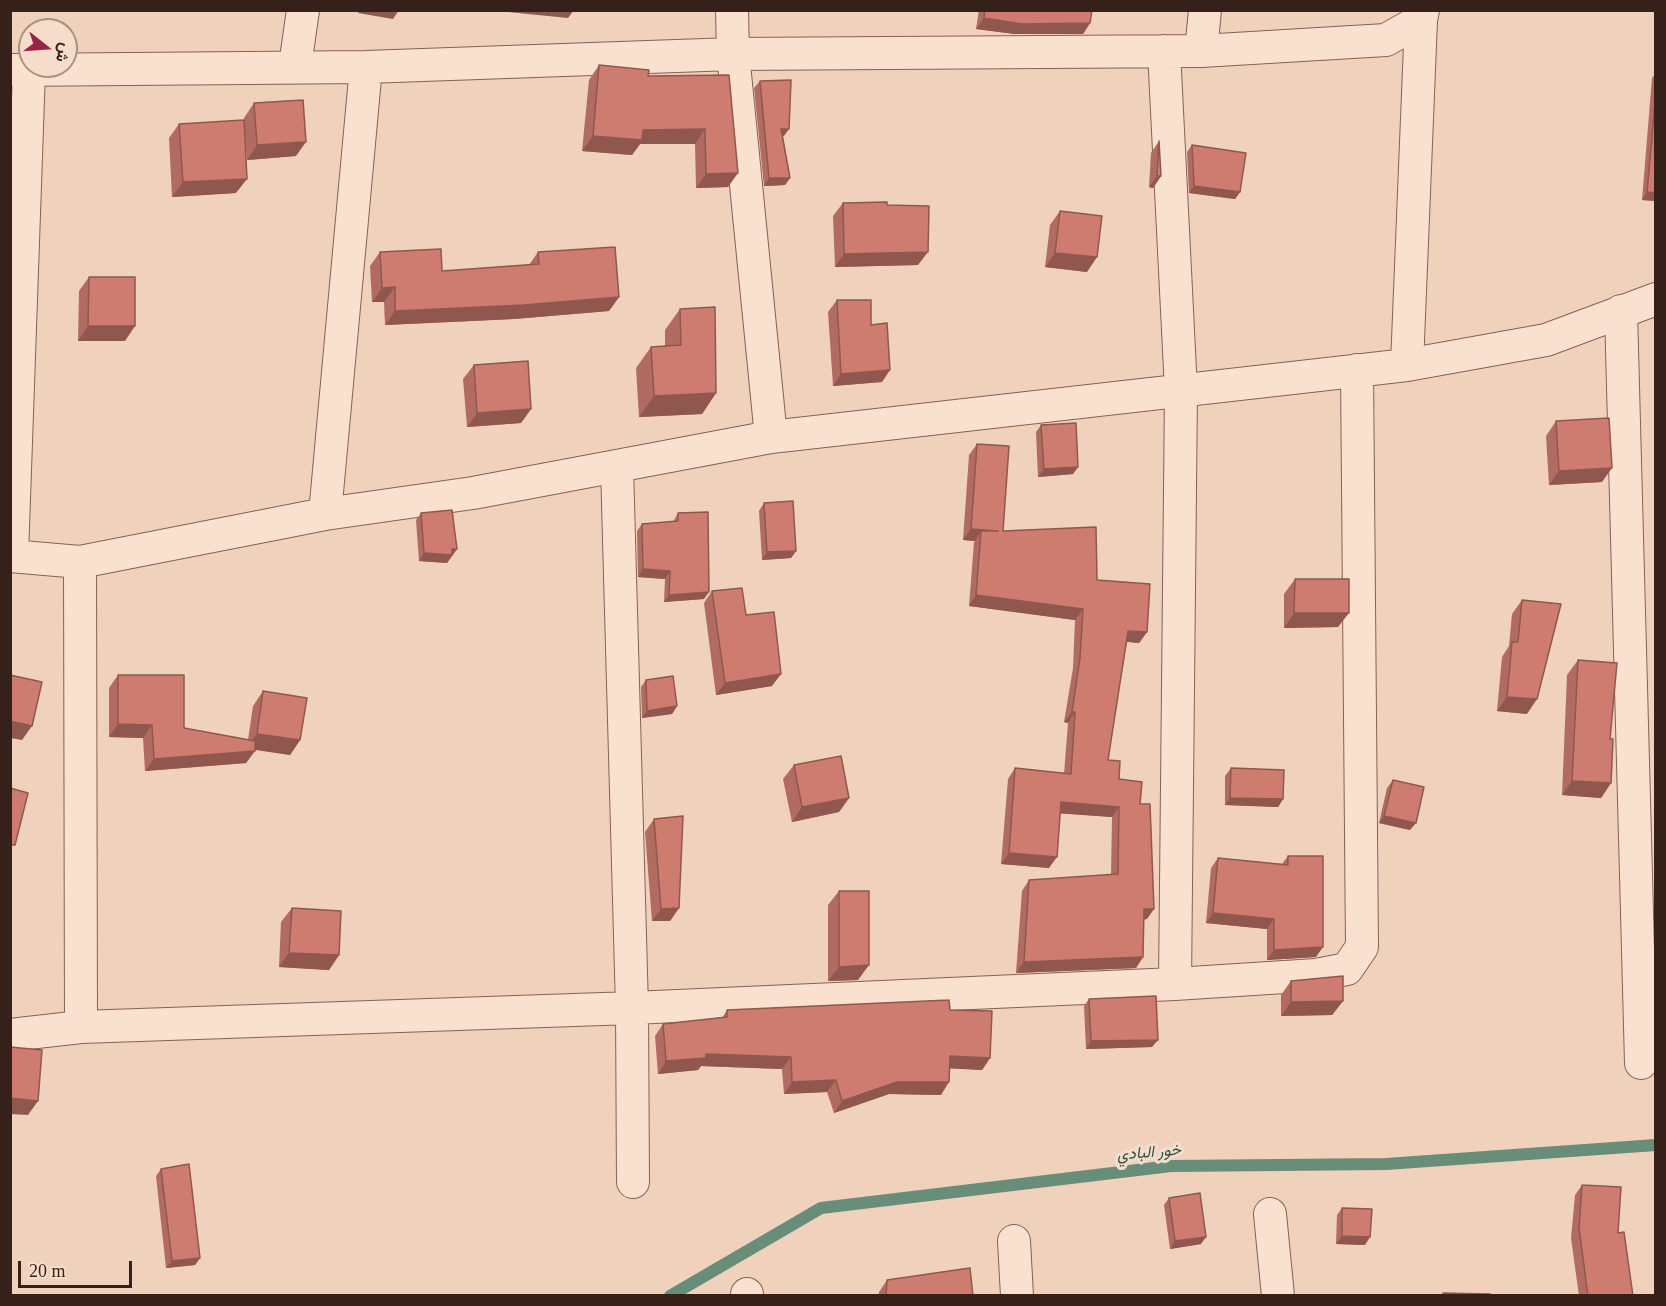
<!DOCTYPE html>
<meta charset="utf-8">
<style>
body{margin:0}
#map{position:relative;width:1666px;height:1306px;overflow:hidden;background:#efd1bc;font-family:"Times New Roman",Vazirmatn,serif}
canvas{display:block}
.frame{position:absolute;inset:0;border:12px solid #35201a;pointer-events:none}
.north{position:absolute;left:18px;top:18px;width:60px;height:60px;box-sizing:border-box;background:#f6ddcb;border:2px solid #a99184;border-radius:50%;rotate:107deg;font-size:16px;font-weight:700;line-height:24px;text-align:center;color:#35201a}
.north::after{content:'';display:block;margin:auto;width:21px;height:27px;background:#972445;clip-path:polygon(50% 0,100% 100%,50% 72%,0 100%)}
.scale{position:absolute;left:18px;top:1261px;width:114px;height:27px;box-sizing:border-box;border:3px solid #35201a;border-top:0;padding-left:8px;font-size:18px;line-height:21px;white-space:nowrap;color:#35201a;-webkit-text-stroke:4px #f6ddcb;paint-order:stroke}
</style>
<div id="map">
<canvas width="1666" height="1306"></canvas>
<div class="frame"></div>
<div class="north">ش</div>
<div class="scale">20 m</div>
</div>
<script>
const c = document.querySelector('canvas').getContext('2d');
c.lineJoin = 'round';
function shape(rows) {
  const path = new Path2D();
  for (const r of rows) {
    path.moveTo(r[0], r[1]);
    for (let i = 2; i < r.length; i += 2) path.lineTo(r[i], r[i + 1]);
  }
  return path;
}
function stroke(path, color, width, dash) {
  c.strokeStyle = color;
  c.lineWidth = width;
  c.lineCap = dash ? 'butt' : 'round';
  c.setLineDash(dash || []);
  c.stroke(path);
}
function paint(path, color) {
  c.fillStyle = color;
  c.fill(path, 'evenodd');
}
function drawText(font, color, halo, rows, align = 'center') {
  c.font = font + ' "Times New Roman",Vazirmatn,serif';
  c.lineWidth = 6;
  c.setLineDash([]);
  c.textBaseline = 'middle';
  c.strokeStyle = halo;
  c.fillStyle = color;
  for (const [text, x, y, turn = 0] of rows) {
    c.save();
    c.translate(x, y);
    c.rotate((+turn || 0) * Math.PI / 180);
    c.textAlign = isNaN(turn) ? turn : align;
    if (halo) c.strokeText(text, 0, 0);
    c.fillText(text, 0, 0);
    c.restore();
  }
}
const stream = shape([
 [670,1296,821,1208,1171,1166,1386,1164,1656,1145]
]);
const street = shape([
 [732,10,733,54,771,437],
 [1164,51,1181,390,1175,984],
 [1201,51,1205,10],
 [295,66,303,10],
 [10,70,366,67,733,54,1201,51,1386,40,1421,20,1423,10],
 [1621,311,1641,1063],
 [1407,365,1421,20],
 [617,467,632,1008,633,1182],
 [325,514,366,67],
 [10,556,80,562,325,514,473,493,771,437,1407,365,1546,340,1656,299],
 [12,556,29,71],
 [80,562,81,1027],
 [10,1035,81,1027,632,1008,1175,984,1316,975,1347,969,1362,947,1357,370],
 [1270,1214,1278,1296],
 [1014,1241,1017,1296],
 [747,1294,747,1296]
]);
const wall = shape([
 [979,10,1092,10,1090,23,1083,34,1015,34,976,29],
 [599,65,648,76,729,75,728,187,696,188,695,144,640,144,632,155,582,151,589,80],
 [1656,73,1656,201,1642,200,1652,78],
 [760,81,784,136,783,136,790,178,785,185,764,186,754,88],
 [254,103,296,156,247,160,244,127,236,193,172,197,169,138,179,124,244,120,244,118],
 [1159,141,1161,176,1153,188,1149,187,1151,153],
 [1192,145,1240,192,1235,199,1189,193,1187,152],
 [843,203,887,205,918,265,835,267,833,216],
 [1060,211,1087,272,1045,267,1050,225],
 [380,252,442,271,529,265,538,252,619,297,609,311,514,319,385,325,384,302,372,302,370,266],
 [89,277,125,341,78,341,79,291],
 [837,300,871,325,882,382,833,386,828,312],
 [680,309,716,393,702,414,639,417,636,368,651,347,665,346,665,330],
 [474,365,531,409,521,423,467,427,463,379],
 [1556,421,1602,482,1549,485,1546,436],
 [1041,425,1078,467,1073,474,1038,477,1036,432],
 [977,444,1003,531,1097,580,1147,632,1139,643,1127,642,1108,760,1119,779,1140,804,1147,919,1144,920,1143,957,1136,968,1016,973,1022,891,1029,880,1111,875,1112,817,1060,813,1049,868,1001,864,1008,779,1015,768,1064,774,1068,723,1064,722,1073,668,1075,620,969,606,974,542,975,541,963,540,969,455],
 [764,503,796,551,791,558,762,560,759,511],
 [421,513,457,549,447,563,419,561,416,520],
 [678,513,704,599,664,602,665,579,638,577,637,531,642,524,673,522],
 [1295,579,1338,627,1284,628,1284,594],
 [712,591,746,615,772,686,716,695,704,603],
 [1522,600,1527,714,1497,711,1502,657,1509,646,1512,614],
 [1578,660,1610,739,1611,783,1601,798,1562,795,1567,675],
 [118,675,184,728,248,740,253,706,263,691,300,740,290,755,255,750,246,763,145,771,143,738,109,737,109,688],
 [646,680,677,706,672,714,642,718,641,687],
 [794,765,849,798,839,812,792,822,783,779],
 [1231,768,1283,799,1278,807,1225,805,1225,776],
 [1393,780,1410,830,1379,823,1387,788],
 [654,819,679,908,670,921,652,921,645,832],
 [1288,856,1316,957,1267,960,1267,929,1206,923,1211,868,1218,858,1282,864],
 [1656,885,1656,922,1655,922,1654,887],
 [839,891,858,980,828,981,828,905],
 [292,908,339,955,329,970,279,967,281,922],
 [1291,981,1343,1001,1332,1015,1281,1016,1281,995],
 [1089,999,1152,1047,1086,1049,1084,1006],
 [727,1010,950,1010,990,1058,982,1070,950,1068,941,1095,889,1094,834,1113,827,1092,784,1094,782,1069,701,1066,698,1070,658,1074,655,1036,663,1024,722,1018],
 [161,1169,200,1258,195,1265,166,1268,156,1176],
 [1582,1185,1618,1233,1633,1296,1579,1296,1571,1238,1575,1195],
 [1169,1198,1201,1244,1170,1249,1164,1205],
 [1342,1208,1365,1245,1336,1244,1337,1215],
 [887,1280,973,1296,879,1296,879,1292]
]);
const shadedWall = shape([
 [360,10,399,10,393,19,358,13],
 [509,10,574,10,568,18,508,12],
 [984,18,1090,23,1083,34,1015,34,976,29],
 [705,129,695,144,640,144,632,155,582,151,593,136,643,130],
 [781,129,789,129,784,136,776,136],
 [306,142,296,156,247,160,257,145],
 [738,173,728,187,696,188,706,174],
 [1157,176,1161,176,1153,188,1149,187],
 [769,178,790,178,785,185,764,186],
 [247,179,236,193,172,197,183,182],
 [1194,186,1240,192,1235,199,1189,193],
 [1647,192,1656,193,1656,201,1642,200],
 [928,252,918,265,835,267,844,254],
 [1055,253,1097,257,1087,272,1045,267],
 [395,287,384,302,372,302,382,288],
 [619,297,609,311,514,319,385,325,395,311],
 [88,326,135,326,125,341,78,341],
 [890,370,882,382,833,386,841,374],
 [716,393,702,414,639,417,654,396],
 [531,409,521,423,467,427,477,413],
 [1078,467,1073,474,1038,477,1044,469],
 [1612,468,1602,482,1549,485,1559,471],
 [971,529,998,531,981,531,975,541,963,540],
 [457,549,447,563,419,561,424,553],
 [796,551,791,558,762,560,767,552],
 [643,569,670,571,665,579,638,577],
 [709,592,704,599,664,602,669,595],
 [976,595,1083,609,1075,620,969,606],
 [1294,613,1349,613,1338,627,1284,628],
 [1128,631,1147,632,1139,643,1121,641],
 [781,674,772,686,716,695,725,683],
 [1507,697,1537,699,1527,714,1497,711],
 [677,706,672,714,642,718,647,711],
 [1072,712,1075,712,1068,723,1064,722],
 [10,721,32,726,22,740,10,738],
 [118,724,152,725,143,738,109,737],
 [257,734,300,740,290,755,246,748],
 [255,751,246,763,145,771,154,759],
 [1572,781,1611,783,1601,798,1562,795],
 [849,798,839,812,792,822,802,807],
 [1230,798,1283,799,1278,807,1225,805],
 [1061,802,1119,807,1112,817,1053,813],
 [1384,816,1416,823,1410,830,1379,823],
 [1009,853,1057,857,1049,868,1001,864],
 [679,908,670,921,652,921,661,909],
 [1144,909,1154,909,1147,919,1136,920],
 [1213,913,1274,919,1267,929,1206,923],
 [1323,947,1316,957,1267,960,1274,950],
 [289,953,339,955,329,970,279,967],
 [1143,957,1136,968,1016,973,1024,962],
 [869,965,858,980,828,981,839,967],
 [1343,1001,1332,1015,1281,1016,1291,1002],
 [1158,1040,1152,1047,1086,1049,1091,1041],
 [706,1054,791,1057,782,1069,701,1066,698,1070,658,1074,666,1061],
 [950,1056,990,1058,982,1070,941,1068],
 [836,1080,827,1092,784,1094,792,1082],
 [897,1082,949,1082,941,1095,889,1094,834,1113,842,1101],
 [10,1098,38,1101,28,1115,10,1114],
 [1342,1236,1370,1237,1365,1245,1336,1244],
 [1206,1237,1201,1244,1170,1249,1175,1241],
 [200,1258,195,1265,166,1268,172,1261]
]);
const building = shape([
 [985,10,1092,10,1090,23,1022,24,984,18,985,10],
 [599,65,649,70,648,76,729,75,738,173,706,174,705,129,643,130,642,140,593,136,599,65],
 [791,80,789,129,781,129,790,178,769,178,760,81,791,80],
 [10,92,11,92,11,145,10,145,10,92],
 [1656,93,1656,193,1647,192,1656,93],
 [303,100,306,142,257,145,254,103,303,100],
 [244,120,247,179,183,182,179,124,244,120],
 [1159,141,1161,176,1157,176,1159,141],
 [1192,145,1246,153,1240,192,1194,186,1192,145],
 [887,202,887,205,929,206,928,252,844,254,843,203,887,202],
 [1060,211,1102,216,1097,257,1055,253,1060,211],
 [615,247,619,297,524,305,395,311,395,287,382,288,380,252,441,249,442,271,539,264,538,252,615,247],
 [89,277,135,277,135,326,88,326,89,277],
 [837,300,871,300,871,325,887,323,890,370,841,374,837,300],
 [715,307,716,393,654,396,651,347,681,345,680,309,715,307],
 [528,361,531,409,477,413,474,365,528,361],
 [1609,418,1612,468,1559,471,1556,421,1609,418],
 [1076,423,1078,467,1044,469,1041,425,1076,423],
 [977,444,1009,446,1003,531,1096,527,1097,580,1150,584,1147,632,1128,631,1108,760,1120,761,1119,779,1142,782,1140,804,1150,804,1154,909,1144,909,1143,957,1024,962,1029,880,1118,874,1119,807,1061,802,1057,857,1009,853,1015,768,1071,774,1075,712,1072,712,1080,658,1083,609,976,595,981,531,998,531,971,529,977,444],
 [793,501,796,551,767,552,764,503,793,501],
 [452,510,457,549,452,549,452,555,424,553,421,513,452,510],
 [708,512,709,592,669,595,670,571,643,569,642,524,678,521,678,513,708,512],
 [1295,579,1349,579,1349,613,1294,613,1295,579],
 [742,588,746,615,774,612,781,674,725,683,712,591,742,588],
 [1522,600,1561,604,1537,699,1507,697,1512,642,1518,642,1522,600],
 [1578,660,1617,663,1610,739,1613,739,1611,783,1572,781,1578,660],
 [10,675,42,682,32,726,10,721,10,675],
 [118,675,184,675,184,728,255,741,255,751,154,759,152,725,118,724,118,675],
 [673,676,677,706,647,711,646,680,673,676],
 [263,691,307,698,300,740,257,734,263,691],
 [841,756,849,798,802,807,794,765,841,756],
 [1231,768,1284,770,1283,799,1230,798,1231,768],
 [1393,780,1424,787,1416,823,1384,816,1393,780],
 [10,788,28,793,15,845,10,845,10,788],
 [683,816,679,908,661,909,654,819,683,816],
 [1288,856,1323,856,1323,947,1274,950,1274,919,1213,913,1218,858,1288,865,1288,856],
 [839,891,869,891,869,965,839,967,839,891],
 [292,908,341,911,339,955,289,953,292,908],
 [1343,976,1343,1001,1291,1002,1291,981,1343,976],
 [1156,996,1158,1040,1091,1041,1089,999,1156,996],
 [949,1000,950,1010,992,1011,990,1058,950,1056,949,1082,897,1082,842,1101,836,1080,792,1082,791,1057,706,1054,706,1058,666,1061,663,1024,727,1017,727,1010,949,1000],
 [10,1047,42,1050,38,1101,10,1098,10,1047],
 [189,1164,200,1258,172,1261,161,1169,189,1164],
 [1582,1185,1621,1187,1618,1233,1624,1232,1633,1296,1588,1296,1579,1228,1582,1185],
 [1200,1193,1206,1237,1175,1241,1169,1198,1200,1193],
 [1342,1208,1372,1209,1370,1237,1342,1236,1342,1208],
 [970,1268,973,1296,886,1296,887,1280,970,1268],
 [1443,1293,1490,1294,1490,1296,1443,1296,1443,1293]
]);
const waterNames = [
 ["خور البادي",1149,1153,-5]
];
stroke(stream, '#688d79', 12);
stroke(street, '#866155', 34);
stroke(street, '#fae1cf', 32);
paint(wall, '#b16b60');
paint(shadedWall, '#90574e');
paint(building, '#ce7c70');
stroke(building, '#90574e', 1.5);
drawText('italic 16px', '#295546', '#f6ddcb', waterNames);
</script>
